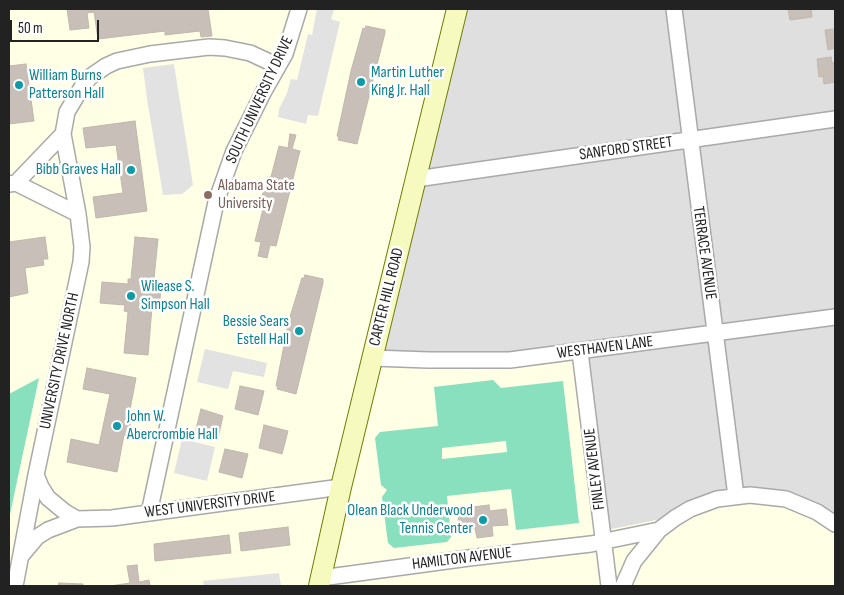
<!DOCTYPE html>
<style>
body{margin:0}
#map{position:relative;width:844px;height:595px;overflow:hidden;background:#f2efe9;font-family:"Sofia Sans Condensed",sans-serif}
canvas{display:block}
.frame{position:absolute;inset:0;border:10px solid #222;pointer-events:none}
.scale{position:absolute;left:10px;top:20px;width:89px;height:22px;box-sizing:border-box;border:2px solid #222;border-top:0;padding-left:6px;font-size:15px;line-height:18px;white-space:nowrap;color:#222;-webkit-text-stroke:4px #fff;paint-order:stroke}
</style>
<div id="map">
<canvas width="844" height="595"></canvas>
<div class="frame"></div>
<div class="scale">50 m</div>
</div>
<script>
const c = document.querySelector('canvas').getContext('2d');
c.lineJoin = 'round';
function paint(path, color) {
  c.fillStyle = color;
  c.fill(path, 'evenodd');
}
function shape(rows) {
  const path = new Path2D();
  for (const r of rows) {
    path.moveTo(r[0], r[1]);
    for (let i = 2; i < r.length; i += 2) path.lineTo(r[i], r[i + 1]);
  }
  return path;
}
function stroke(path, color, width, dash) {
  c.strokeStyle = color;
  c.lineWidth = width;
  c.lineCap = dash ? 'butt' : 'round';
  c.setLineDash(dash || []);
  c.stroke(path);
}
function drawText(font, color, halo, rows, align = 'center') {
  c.font = font + ' "Sofia Sans Condensed",sans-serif';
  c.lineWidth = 5;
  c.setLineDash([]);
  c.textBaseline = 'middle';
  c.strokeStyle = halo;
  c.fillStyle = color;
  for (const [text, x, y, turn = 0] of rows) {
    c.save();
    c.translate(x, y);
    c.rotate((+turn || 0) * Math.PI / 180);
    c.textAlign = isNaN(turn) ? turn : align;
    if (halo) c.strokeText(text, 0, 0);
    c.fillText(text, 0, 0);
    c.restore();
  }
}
const residential = shape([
 [451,9,835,9,835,532,822,520,691,513,597,533,368,362]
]);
const education = shape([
 [9,9,451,9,368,362,577,356,597,532,691,513,721,502,759,499,792,505,822,520,835,532,835,586,9,586]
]);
const pitch = shape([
 [39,378,9,519,9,394],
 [493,380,501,388,563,381,579,523,516,530,511,489,447,496,451,537,447,542,394,548,388,543,382,497,387,490,381,485,375,438,380,432,438,426,434,387],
 [506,441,507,452,442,459,442,448]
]);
const parking = shape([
 [317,9,334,10,331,19,340,22,318,116,308,115,306,124,278,117,279,109,287,93,291,79,297,80,308,34,312,35],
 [174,64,193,185,182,194,163,195,147,99,143,68],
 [205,349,267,363,264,377,233,371,228,389,197,382],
 [182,439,215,447,207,481,174,473],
 [279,573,281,586,204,586,203,581]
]);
const building = shape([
 [67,9,208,9,212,36,201,37,200,31,165,35,165,31,98,39,94,12,87,13,89,28,70,30,67,9],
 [784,9,811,9,812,17,790,20,788,9,784,9],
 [366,26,385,30,385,33,357,144,338,140,339,137,337,136,351,71,363,28,365,29,366,26],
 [835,29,835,48,828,50,825,30,835,29],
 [831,57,832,63,835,63,835,82,824,84,823,76,819,77,817,59,831,57],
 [26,64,34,121,9,124,9,66,26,64],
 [135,121,147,211,96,218,93,197,123,193,116,145,86,148,83,128,135,121],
 [290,134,296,135,292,149,300,151,276,246,270,245,267,258,258,256,261,242,255,241,263,209,259,208,267,177,271,177,279,146,288,148,290,134],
 [45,237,48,259,43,259,44,265,25,268,28,293,9,297,9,242,45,237],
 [135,237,158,239,153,288,161,289,159,308,152,307,148,355,124,353,128,312,124,311,125,305,100,303,102,282,128,284,128,279,131,279,135,237],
 [305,275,323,279,323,283,296,394,277,389,278,386,276,386,289,320,302,278,304,278,305,275],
 [87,368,136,378,129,415,132,416,128,436,124,435,117,472,67,462,71,439,99,445,110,394,83,389,87,368],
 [240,386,264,391,258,415,235,409,240,386],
 [201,409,223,416,218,438,195,433,201,409],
 [264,425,288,431,282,454,259,448,264,425],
 [225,449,248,454,242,478,219,472,225,449],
 [489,505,490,511,506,509,508,525,492,526,493,536,477,538,475,528,459,530,458,515,473,513,473,507,489,505],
 [288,527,290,545,241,551,239,533,288,527],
 [229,535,231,553,155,561,154,544,229,535],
 [137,565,139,582,149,580,150,586,110,586,130,583,127,566,137,565],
 [59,583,83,584,83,586,58,586,59,583]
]);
const minor = shape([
 [674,9,736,496],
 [416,179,835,119],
 [16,183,63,134,67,112,82,87,90,77,106,66,117,61,150,54,209,47,225,48,250,53,278,66],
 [9,184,16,183,78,214],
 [580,352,609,586],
 [373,358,428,360,510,360,835,317],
 [36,475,41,487,48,498,65,512,77,519],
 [149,513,216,202,234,151,264,91,285,54,299,9],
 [21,556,37,537,48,530,77,519,112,518,341,487],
 [321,578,469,558,591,544,659,530],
 [15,586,36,475,81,262,82,247,78,214,63,134],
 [623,586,634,561,659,530,675,518,690,509,717,499,750,495,786,499,817,512,835,524]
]);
const secondary = shape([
 [319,586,341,487,457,9]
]);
const markers = [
 [361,82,5,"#0f9aa8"],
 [19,85,5,"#0f9aa8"],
 [131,170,5,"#0f9aa8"],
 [208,195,5,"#8d6e63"],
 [131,296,5,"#0f9aa8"],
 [299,331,5,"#0f9aa8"],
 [117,426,5,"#0f9aa8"],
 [483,520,5,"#0f9aa8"]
];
const cultureNames = [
 ["Martin Luther",371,73],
 ["King Jr. Hall",371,91],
 ["William Burns",29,76],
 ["Patterson Hall",29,94],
 ["Bibb Graves Hall",121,170,"right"],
 ["Wilease S.",141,287],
 ["Simpson Hall",141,305],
 ["Bessie Sears",289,322,"right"],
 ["Estell Hall",289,340,"right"],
 ["John W.",127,417],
 ["Abercrombie Hall",127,435],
 ["Olean Black Underwood",473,511,"right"],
 ["Tennis Center",473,529,"right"]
];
const streetNames = [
 ["SOUTH UNIVERSITY DRIVE",260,100,-65],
 ["SANFORD STREET",626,149,-8],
 ["TERRACE AVENUE",704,253,82],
 ["CARTER HILL ROAD",387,297,-76],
 ["WESTHAVEN LANE",605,348,-7],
 ["UNIVERSITY DRIVE NORTH",60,361,-78],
 ["FINLEY AVENUE",595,469,-97],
 ["WEST UNIVERSITY DRIVE",210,505,-7],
 ["HAMILTON AVENUE",462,559,-7]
];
const educationNames = [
 ["Alabama State",218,186],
 ["University",218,204]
];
paint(residential, '#e0dfdf');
paint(education, '#ffffe5');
paint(pitch, '#88e0be');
paint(parking, '#e2e2e2');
paint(building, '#c7bfb8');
stroke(building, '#c4b6ab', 1);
stroke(minor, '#a9a9a9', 18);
stroke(secondary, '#707d05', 22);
stroke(minor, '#fff', 15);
stroke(secondary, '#f7fabf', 20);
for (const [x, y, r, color] of markers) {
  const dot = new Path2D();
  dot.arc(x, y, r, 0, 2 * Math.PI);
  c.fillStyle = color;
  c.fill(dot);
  stroke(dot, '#fff', 2);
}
drawText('16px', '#0d838f', '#fff', cultureNames, 'left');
drawText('16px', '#222', '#fff', streetNames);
drawText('16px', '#785e54', '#fff', educationNames, 'left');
</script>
